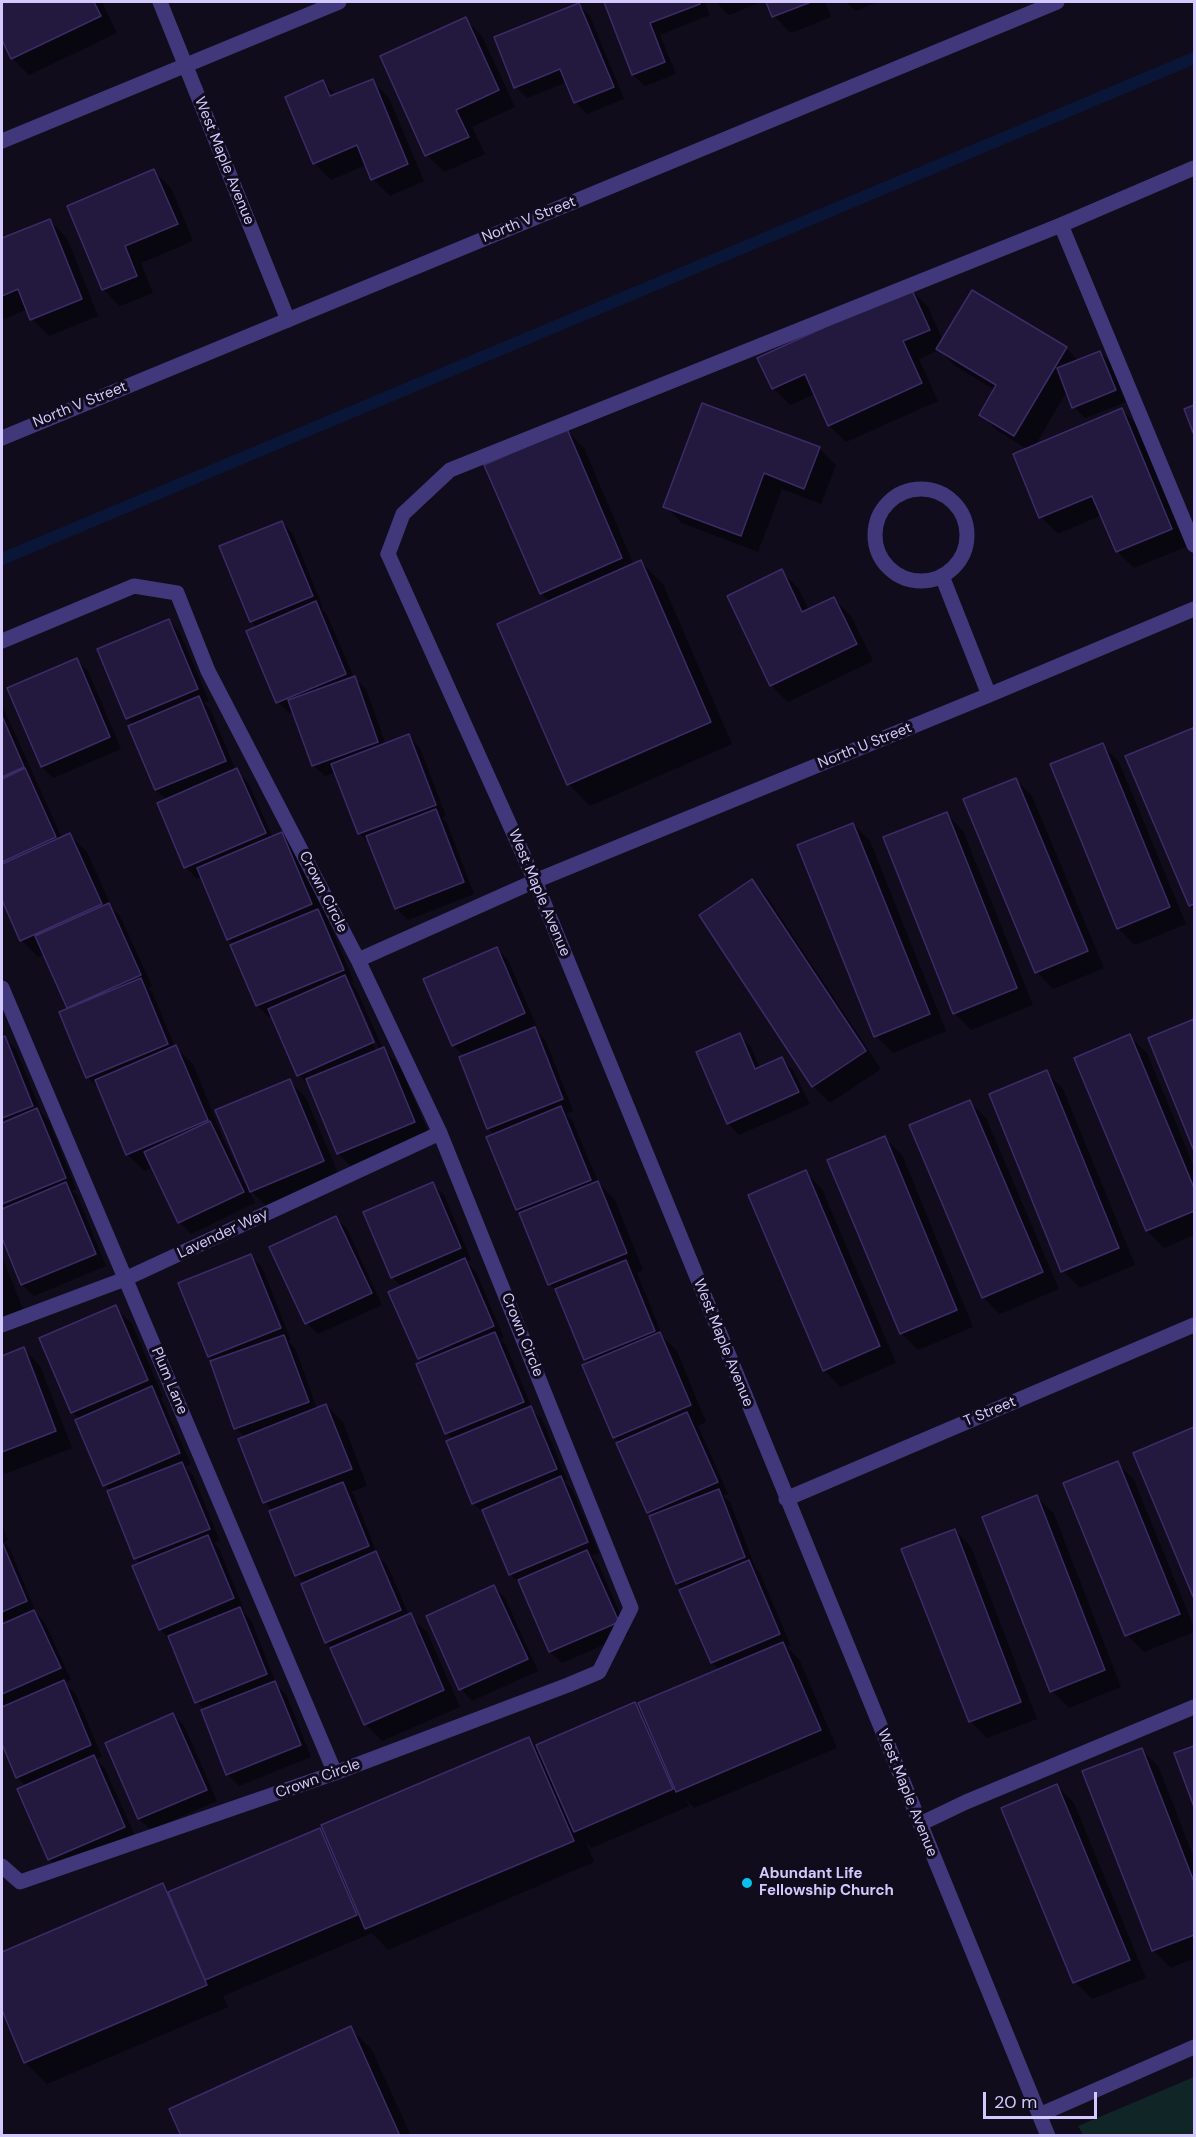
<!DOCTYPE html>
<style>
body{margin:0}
#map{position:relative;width:1196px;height:2137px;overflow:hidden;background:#100c1c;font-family:"DM Sans",sans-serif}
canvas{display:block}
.frame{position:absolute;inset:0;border:3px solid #d3c9fd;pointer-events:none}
.scale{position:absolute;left:983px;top:2092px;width:114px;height:27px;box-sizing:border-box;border:3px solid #d3c9fd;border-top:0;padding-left:8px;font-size:18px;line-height:21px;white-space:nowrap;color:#d3c9fd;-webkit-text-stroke:4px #100c1c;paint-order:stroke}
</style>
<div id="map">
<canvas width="1196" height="2137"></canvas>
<div class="frame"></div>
<div class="scale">20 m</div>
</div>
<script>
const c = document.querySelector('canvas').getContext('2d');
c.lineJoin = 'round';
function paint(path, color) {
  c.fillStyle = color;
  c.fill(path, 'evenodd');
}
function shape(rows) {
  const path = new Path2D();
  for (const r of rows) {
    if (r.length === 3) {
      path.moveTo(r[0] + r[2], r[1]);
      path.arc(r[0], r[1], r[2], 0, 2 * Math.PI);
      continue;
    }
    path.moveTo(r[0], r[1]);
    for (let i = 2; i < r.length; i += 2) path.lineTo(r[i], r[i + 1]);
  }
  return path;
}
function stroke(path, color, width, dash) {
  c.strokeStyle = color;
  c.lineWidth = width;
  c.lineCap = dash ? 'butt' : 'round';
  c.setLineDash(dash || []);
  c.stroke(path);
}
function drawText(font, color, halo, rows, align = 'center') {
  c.font = font + ' "DM Sans",sans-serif';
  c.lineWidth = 6;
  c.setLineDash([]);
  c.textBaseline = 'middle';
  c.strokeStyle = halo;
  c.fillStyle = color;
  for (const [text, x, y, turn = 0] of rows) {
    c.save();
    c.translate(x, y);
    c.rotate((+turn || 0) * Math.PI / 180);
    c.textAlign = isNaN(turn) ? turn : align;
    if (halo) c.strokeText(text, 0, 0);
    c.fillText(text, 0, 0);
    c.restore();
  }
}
const green = shape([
 [1194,2077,1194,2135,1083,2135,1078,2126]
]);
const shadow = shape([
 [2,2,102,2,117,33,29,75,12,58,2,36],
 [605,2,705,2,710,15,660,35,676,74,645,86,633,75],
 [716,2,761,2,729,15],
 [768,2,825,2,831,17,791,33,774,16],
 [846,2,878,2,856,11],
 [579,5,590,16,624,99,587,114,576,102,567,82,527,98,516,87],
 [465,19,482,36,515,107,472,127,485,154,444,172,427,155,382,57],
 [372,81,389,98,424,181,390,196,373,179,366,165,331,180,314,163,323,82,336,96],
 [154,171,171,188,193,241,141,263,153,293,120,306,103,289],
 [50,221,67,238,98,316,49,336,32,319,28,309,4,319,2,316,2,232,6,238],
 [911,290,928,307,943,341,1066,348,1079,361,1100,352,1112,364,1126,402,1085,418,1074,407,1067,391,1035,446,1122,410,1139,427,1188,546,1134,568,1117,551,1102,515,1058,534,1041,517,1027,449,998,431,981,415,995,390,955,366,939,350,919,359,938,401,846,442,829,426,815,394,790,405,773,388],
 [567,431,584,448,634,565,641,562,663,584,732,744,590,806,569,784,550,602,541,593],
 [819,448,836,465,821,504,782,489,758,552,682,523,665,506],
 [282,522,293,534,323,608,321,608,327,615,354,678,366,689,386,745,409,736,420,748,446,816,442,818,447,823,474,894,408,920,396,908,370,844,359,833,336,772,325,776,313,765,294,712,289,713,278,702,257,628,251,621],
 [781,571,798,588,809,610,834,599,851,616,873,661,788,702,771,685],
 [169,621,180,633,209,701,204,703,210,709,236,771,248,782,273,838,282,834,299,851,354,982,351,983,356,989,383,1049,400,1066,431,1139,355,1170,338,1153,310,1087,299,1075,273,1015,269,1017,257,1006,232,946,234,946,228,939,202,877,197,879,186,867,167,800,156,790,134,725,127,718],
 [349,989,353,989,379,1049,376,1050],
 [76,660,88,671,121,749,53,778,42,767,9,688],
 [2,705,62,838,70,835,87,852,112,908,120,916,152,986,148,988,152,992,175,1047,193,1064,223,1138,245,1184,248,1183,289,1081,306,1098,340,1178,268,1208,248,1188,255,1203,191,1234,180,1222,153,1167,144,1171,127,1154,99,1089,88,1077,70,1009,45,954,38,957,21,940,2,896],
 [1192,729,1194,731,1194,909,1190,905],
 [1102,745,1119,762,1186,924,1135,945,1118,928],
 [1015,779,1032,796,1104,968,1053,989,1037,972],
 [947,814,963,831,1033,1005,971,1030,954,1013],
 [853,824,870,841,946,1031,893,1053,876,1036],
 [752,881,768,898,881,1069,830,1103,813,1086,701,915],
 [496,948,508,960,536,1025,516,1033,517,1036,535,1029,546,1041,573,1111,566,1114,572,1120,598,1182,615,1200,643,1270,637,1273,663,1337,677,1351,706,1422,698,1426,728,1494,723,1496,730,1502,756,1569,760,1573,791,1646,787,1647,800,1661,837,1748,694,1808,686,1800,689,1806,592,1848,586,1842,594,1862,388,1950,372,1933,223,1996,228,2007,47,2084,25,2062,2,2007,2,1953,163,1885,171,1893,320,1829,328,1837,529,1738,537,1746,634,1703,644,1713,720,1670,712,1663,681,1591,683,1590,677,1583,653,1516,649,1512,620,1443,614,1437,590,1363,586,1359,558,1293,550,1284,521,1213,517,1210,488,1138,495,1135,488,1128,464,1056,453,1045],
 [1194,1021,1194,1147,1150,1039],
 [2,1028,6,1039,16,1049,42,1114,49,1121,76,1189,72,1191,77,1195,106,1266,34,1296,22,1285,2,1234],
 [739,1035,751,1047,760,1068,782,1059,793,1070,810,1104,739,1135,728,1123],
 [1130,1036,1147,1053,1194,1167,1194,1235,1164,1248,1147,1231],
 [1046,1072,1063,1089,1135,1265,1080,1288,1063,1271,990,1095],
 [969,1101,986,1118,1059,1289,1000,1314,983,1297],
 [885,1138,902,1155,973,1327,918,1350,901,1333],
 [805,1172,822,1189,896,1363,841,1387,824,1370],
 [432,1184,444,1195,471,1260,467,1262,476,1272,504,1338,500,1339,506,1345,533,1411,542,1419,567,1480,564,1481,572,1489,599,1553,591,1556,598,1563,629,1634,562,1663,550,1652,521,1585,510,1574,485,1514,473,1503,453,1440,447,1433,423,1363,419,1358,402,1287,392,1277],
 [336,1218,347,1229,382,1305,318,1334,307,1323],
 [250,1256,262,1267,291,1340,288,1341,295,1348,317,1409,326,1405,343,1422,367,1486,351,1492,354,1495,378,1556,387,1565,409,1615,427,1632,460,1707,382,1741,365,1724,333,1649,327,1642,305,1584,296,1575,273,1511,265,1502,245,1437,236,1428,214,1361,209,1356],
 [2,1257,23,1309,2,1318],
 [115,1307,132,1324,163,1397,161,1398,191,1464,185,1467,193,1475,220,1541,214,1543,219,1548,244,1610,242,1611,251,1620,277,1686,286,1694,311,1757,239,1786,227,1774,205,1710,197,1702,171,1640,160,1629,141,1564,135,1558,111,1491,105,1485,80,1419,72,1412],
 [23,1349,40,1366,72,1448,5,1474,2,1471,2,1357],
 [1194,1429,1194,1595,1135,1454],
 [1117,1463,1134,1480,1194,1627,1194,1632,1144,1652,1127,1635],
 [1037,1497,1054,1514,1121,1687,1069,1708,1052,1691],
 [2,1525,8,1540,3,1542,10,1549,36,1613,45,1623,71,1680,64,1683,75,1693,102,1757,96,1759,105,1769,136,1838,61,1870,49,1859,27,1787,17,1777,2,1740],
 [955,1530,971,1547,1037,1719,987,1738,970,1721],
 [494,1587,505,1598,538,1671,472,1701,461,1689],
 [173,1714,184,1726,217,1801,151,1830,139,1819,107,1744],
 [1194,1747,1194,1803,1176,1754],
 [1141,1749,1158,1766,1194,1858,1194,1958,1171,1968,1154,1951,1084,1772],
 [1057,1786,1074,1803,1146,1978,1092,1999,1075,1982,1003,1808],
 [350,2028,372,2050,411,2136,183,2136]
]);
const stream = shape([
 [2,559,1194,58]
]);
const building = shape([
 [2,2,94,2,101,16,11,59,2,40,2,2],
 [604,2,699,2,700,4,650,23,665,62,632,75,604,2],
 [766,2,811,2,772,17,766,2],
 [579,3,614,87,574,103,560,69,514,88,494,37,579,3],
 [466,17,499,90,456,110,469,137,425,156,380,56,466,17],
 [373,79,408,164,371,180,357,145,313,164,285,97,323,80,330,96,373,79],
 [154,169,178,224,125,246,137,276,102,290,67,206,154,169],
 [50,219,82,299,30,320,18,289,2,296,2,238,50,219],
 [911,288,930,330,903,341,922,383,828,426,805,374,772,389,757,358,911,288],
 [972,290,1067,347,1014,436,979,415,996,385,936,349,972,290],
 [1100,351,1116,390,1072,408,1057,368,1100,351],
 [702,403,820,447,804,489,764,473,741,536,663,507,702,403],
 [1194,405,1194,435,1184,409,1194,405],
 [1122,408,1172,529,1116,552,1092,496,1039,518,1013,454,1122,408],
 [567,429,622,558,540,594,484,465,567,429],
 [282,521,313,596,250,622,219,546,282,521],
 [641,560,711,722,567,785,497,624,641,560],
 [782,569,802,612,834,597,857,644,770,686,727,596,782,569],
 [316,601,346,674,276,703,246,631,316,601],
 [169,619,198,689,126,719,97,649,169,619],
 [77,658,110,737,41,767,7,688,77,658],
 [355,676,378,742,312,766,288,700,355,676],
 [199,696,226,761,155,790,128,726,199,696],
 [2,716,24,767,2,777,2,716],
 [1193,728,1194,732,1194,904,1189,906,1125,756,1193,728],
 [409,734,436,805,358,834,331,764,409,734],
 [1103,743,1170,907,1117,929,1050,764,1103,743],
 [25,768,56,837,2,862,2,779,25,768],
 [237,768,266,833,184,868,157,803,237,768],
 [1016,778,1088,951,1035,973,963,799,1016,778],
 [436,809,464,882,395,909,366,836,436,809],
 [947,812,1017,988,953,1014,883,837,947,812],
 [853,823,930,1014,874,1037,797,845,853,823],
 [282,832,312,904,227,940,197,868,282,832],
 [70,833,102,904,20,941,2,900,2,864,70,833],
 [752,879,866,1051,812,1087,699,915,752,879],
 [109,903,141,975,67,1008,35,936,109,903],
 [318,909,344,970,256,1006,230,945,318,909],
 [497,947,525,1013,452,1046,423,979,497,947],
 [345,975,374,1042,297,1076,268,1009,345,975],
 [141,978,168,1044,86,1078,59,1012,141,978],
 [1194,1019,1194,1151,1148,1038,1194,1019],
 [535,1027,563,1099,487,1129,459,1057,535,1027],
 [740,1033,755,1069,782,1057,799,1092,727,1124,696,1052,740,1033],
 [1130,1034,1194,1188,1194,1211,1146,1231,1074,1058,1130,1034],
 [5,1036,33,1106,2,1118,2,1037,5,1036],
 [176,1045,208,1120,126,1155,95,1080,176,1045],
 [384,1047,415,1122,337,1154,306,1079,384,1047],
 [1047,1070,1119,1248,1061,1272,989,1094,1047,1070],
 [290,1079,324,1161,250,1192,215,1110,290,1079],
 [970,1100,1043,1272,982,1298,909,1125,970,1100],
 [561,1106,591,1180,516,1210,486,1137,561,1106],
 [37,1108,66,1178,2,1204,2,1123,37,1108],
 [210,1121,244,1192,178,1223,144,1152,210,1121],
 [885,1136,957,1310,900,1334,827,1160,885,1136],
 [806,1170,880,1346,823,1371,748,1195,806,1170],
 [598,1181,627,1253,548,1285,519,1213,598,1181],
 [66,1182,96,1254,21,1285,2,1238,2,1209,66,1182],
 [433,1182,461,1248,391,1278,363,1212,433,1182],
 [336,1216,372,1293,305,1324,269,1247,336,1216],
 [251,1254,281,1328,208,1357,178,1283,251,1254],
 [465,1258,494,1326,418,1359,388,1292,465,1258],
 [626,1260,655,1331,584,1360,555,1289,626,1260],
 [116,1305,148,1380,71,1413,39,1338,116,1305],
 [495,1332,524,1402,445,1434,416,1364,495,1332],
 [660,1332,691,1405,613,1438,582,1365,660,1332],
 [284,1335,309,1402,234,1429,210,1361,284,1335],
 [24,1347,56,1431,2,1452,2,1356,24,1347],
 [152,1386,180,1453,103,1486,75,1420,152,1386],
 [326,1404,352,1469,263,1503,238,1439,326,1404],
 [531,1406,557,1469,472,1504,446,1441,531,1406],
 [687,1412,718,1482,647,1513,616,1443,687,1412],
 [1194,1427,1194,1599,1133,1453,1194,1427],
 [1118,1461,1180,1614,1125,1636,1063,1483,1118,1461],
 [182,1462,210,1529,134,1559,107,1491,182,1462],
 [561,1476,588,1542,509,1575,482,1510,561,1476],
 [343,1482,369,1546,295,1576,269,1511,343,1482],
 [719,1489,745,1557,676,1584,649,1516,719,1489],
 [1037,1495,1105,1670,1050,1692,982,1517,1037,1495],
 [955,1529,1021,1702,969,1722,901,1549,955,1529],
 [208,1535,234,1598,159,1630,132,1566,208,1535],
 [2,1542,27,1601,2,1612,2,1542],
 [587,1550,619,1622,549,1652,518,1580,587,1550],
 [376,1551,401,1610,325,1643,301,1584,376,1551],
 [749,1560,780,1634,711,1663,679,1590,749,1560],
 [494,1585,528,1659,459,1690,426,1616,494,1585],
 [240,1607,267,1674,195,1703,168,1636,240,1607],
 [34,1610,61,1668,2,1694,2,1624,34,1610],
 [411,1613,444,1690,364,1725,330,1648,411,1613],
 [783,1642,821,1730,676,1792,638,1703,783,1642],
 [64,1680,91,1745,16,1778,2,1744,2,1707,64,1680],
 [275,1681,301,1745,226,1775,201,1710,275,1681],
 [635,1702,673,1789,574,1832,536,1745,635,1702],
 [173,1713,207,1790,138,1819,105,1743,173,1713],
 [529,1737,574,1841,365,1929,321,1825,529,1737],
 [1194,1746,1194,1807,1174,1753,1194,1746],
 [1142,1748,1194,1882,1194,1935,1152,1951,1082,1771,1142,1748],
 [94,1755,125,1827,48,1860,17,1789,94,1755],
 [1057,1784,1130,1960,1073,1983,1001,1808,1057,1784],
 [320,1828,357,1915,205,1980,168,1892,320,1828],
 [163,1883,207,1985,24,2063,2,2010,2,1952,163,1883],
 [351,2026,400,2136,181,2136,169,2109,351,2026]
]);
const service = shape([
 [2,141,339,2],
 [1061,225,1194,168],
 [388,554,403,514,450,470,1061,225,1194,545],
 [920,1824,966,1802,1194,1707]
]);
const minor = shape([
 [160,2,288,320],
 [921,535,46],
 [388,554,535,881,1048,2136],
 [942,576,989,695],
 [2,641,134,586,177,593,208,671,358,960,440,1133,631,1608,599,1672,568,1685,335,1773,20,1882,2,1866],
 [358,960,535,881,989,695,1194,609],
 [2,988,335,1773],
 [2,1325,125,1279,440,1133],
 [786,1499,1194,1325],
 [1039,2115,1194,2047]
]);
const tertiary = shape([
 [2,438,1057,2]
]);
const markers = [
 [747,1883,6,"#07c0eb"]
];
const streetNames = [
 ["West Maple Avenue",224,161,68],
 ["North V Street",529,220,-22],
 ["North V Street",80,405,-22],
 ["North U Street",865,746,-22],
 ["Crown Circle",323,892,63],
 ["West Maple Avenue",539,893,67],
 ["Lavender Way",223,1234,-25],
 ["Crown Circle",522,1335,68],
 ["West Maple Avenue",723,1343,68],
 ["Plum Lane",169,1381,67],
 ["T Street",990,1412,-23],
 ["Crown Circle",318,1779,-20],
 ["West Maple Avenue",907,1793,68]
];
const poiNames = [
 ["Abundant Life",759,1874],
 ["Fellowship Church",759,1891]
];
paint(green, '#0f2526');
paint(shadow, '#0007');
stroke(stream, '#0a1637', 12);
paint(building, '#23183d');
stroke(building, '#3d2b68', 1.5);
stroke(service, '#40387a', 15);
stroke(minor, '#40387a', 15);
stroke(tertiary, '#40387a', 15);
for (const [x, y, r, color] of markers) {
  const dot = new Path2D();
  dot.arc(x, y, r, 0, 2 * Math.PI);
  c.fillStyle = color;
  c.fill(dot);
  stroke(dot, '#100c1c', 2);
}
drawText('15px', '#d3c9fd', '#100c1c', streetNames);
drawText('bold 15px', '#d3c9fd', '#100c1c', poiNames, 'left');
</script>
